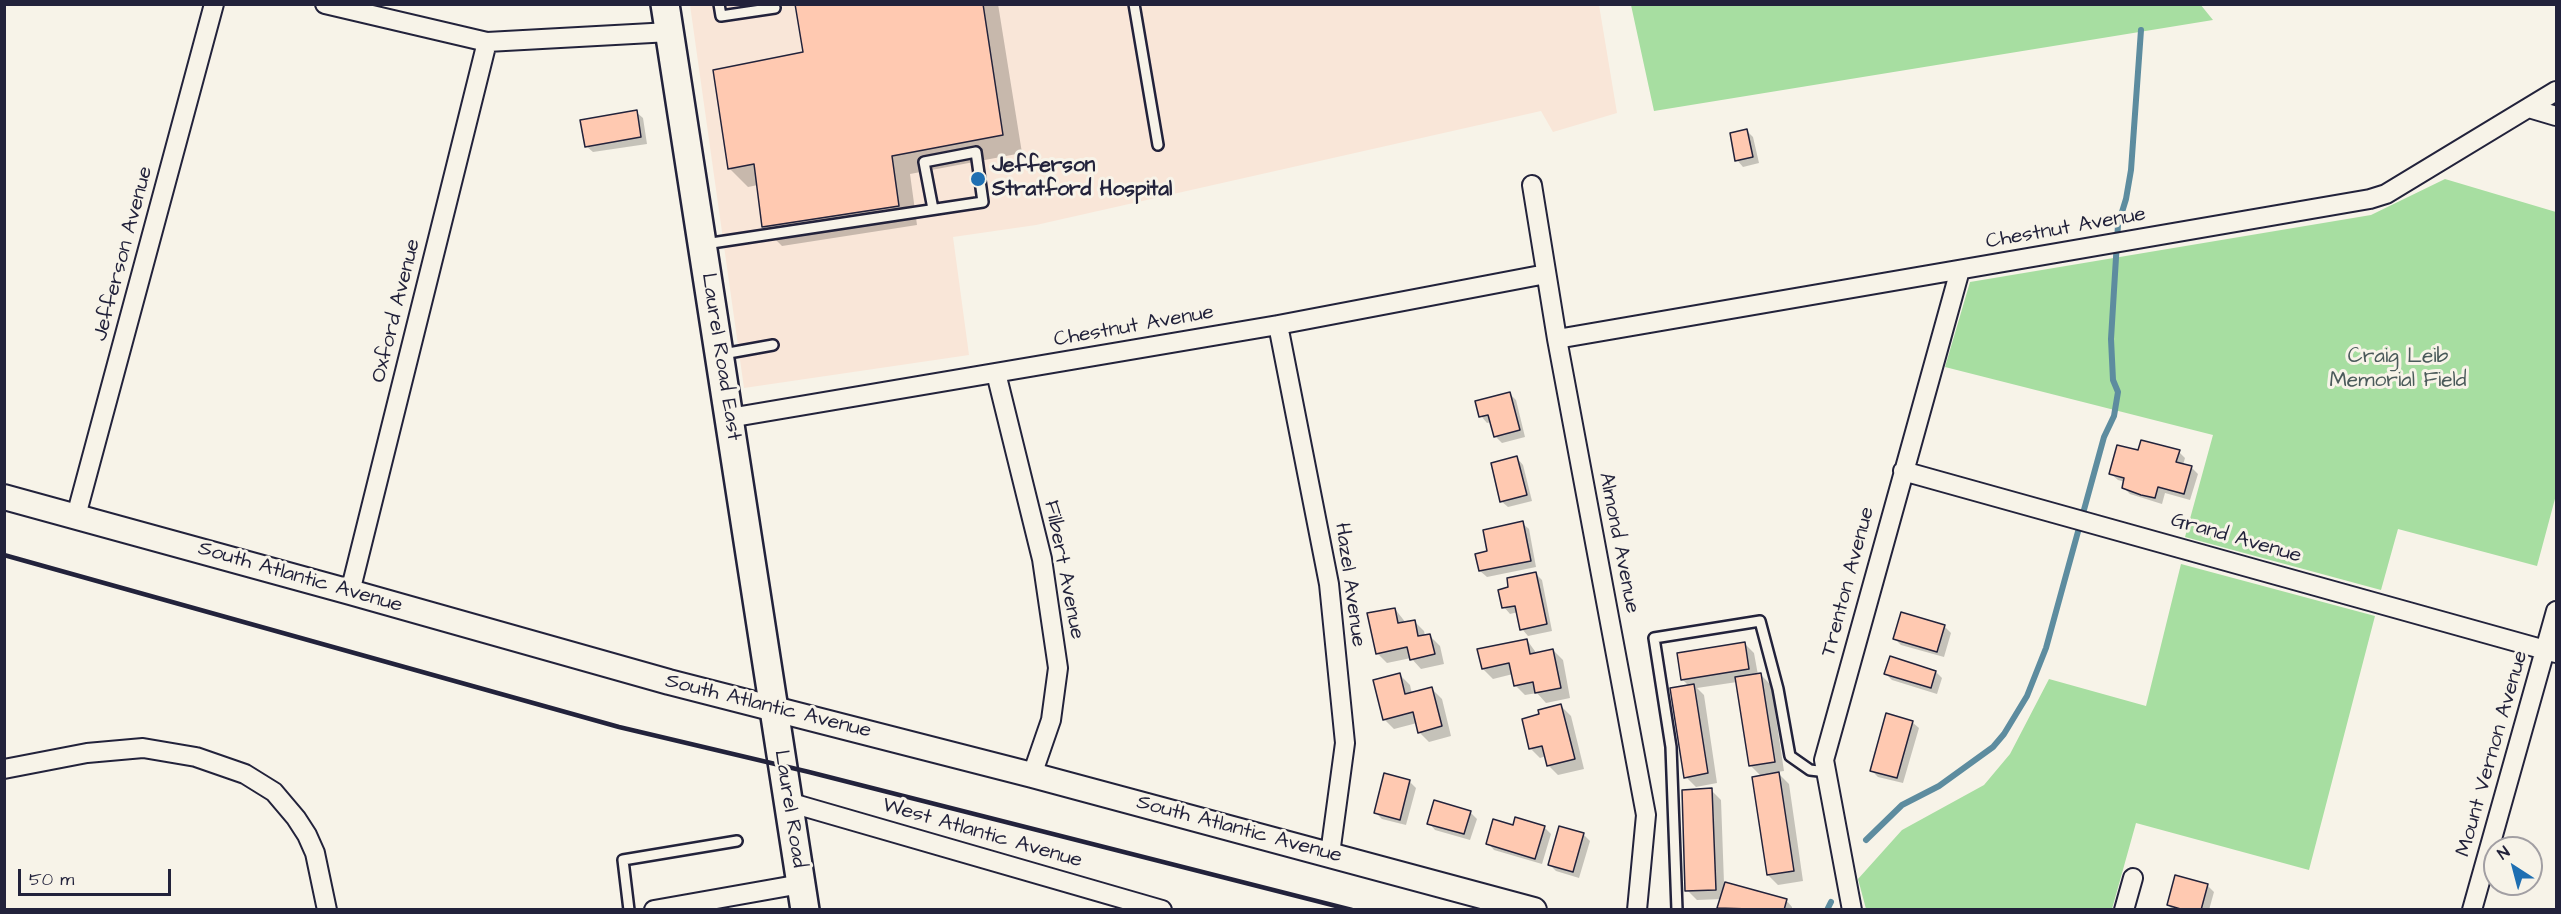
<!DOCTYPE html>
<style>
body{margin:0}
#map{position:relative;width:2561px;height:914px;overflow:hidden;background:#f7f3e8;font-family:"Architects Daughter",sans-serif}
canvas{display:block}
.frame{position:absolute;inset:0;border:6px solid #22223b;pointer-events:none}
.north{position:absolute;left:2483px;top:836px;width:60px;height:60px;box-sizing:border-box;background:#f7f3e8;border:2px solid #a29fa3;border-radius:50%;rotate:324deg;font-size:16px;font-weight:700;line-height:24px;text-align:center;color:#22223b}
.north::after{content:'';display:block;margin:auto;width:21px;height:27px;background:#1f6fb2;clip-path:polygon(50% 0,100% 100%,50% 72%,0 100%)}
.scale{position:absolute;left:18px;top:869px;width:153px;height:27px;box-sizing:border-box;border:3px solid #22223b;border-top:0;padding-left:8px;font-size:18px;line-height:21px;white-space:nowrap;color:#22223b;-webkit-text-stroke:4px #f7f3e8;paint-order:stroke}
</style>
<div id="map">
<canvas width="2561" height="914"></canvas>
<div class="frame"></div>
<div class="north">N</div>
<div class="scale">50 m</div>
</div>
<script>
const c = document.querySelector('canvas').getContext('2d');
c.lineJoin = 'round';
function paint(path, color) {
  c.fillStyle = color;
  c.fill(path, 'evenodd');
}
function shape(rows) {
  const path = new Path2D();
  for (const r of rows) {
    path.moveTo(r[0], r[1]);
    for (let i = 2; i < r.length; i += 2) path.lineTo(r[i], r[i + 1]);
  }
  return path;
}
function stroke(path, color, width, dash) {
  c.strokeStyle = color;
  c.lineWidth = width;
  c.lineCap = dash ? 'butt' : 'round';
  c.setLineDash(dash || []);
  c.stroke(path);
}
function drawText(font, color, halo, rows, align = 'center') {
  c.font = font + ' "Architects Daughter",sans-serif';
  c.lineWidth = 6;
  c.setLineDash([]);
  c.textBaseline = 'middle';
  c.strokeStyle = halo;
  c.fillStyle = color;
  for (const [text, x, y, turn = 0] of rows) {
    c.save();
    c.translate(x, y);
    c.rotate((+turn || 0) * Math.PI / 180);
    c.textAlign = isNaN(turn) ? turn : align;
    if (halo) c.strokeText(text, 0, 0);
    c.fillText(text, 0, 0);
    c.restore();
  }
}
const built = shape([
 [690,5,1599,5,1617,113,1553,132,1541,111,1036,225,953,237,969,355,744,388]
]);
const green = shape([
 [2200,4,2213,20,1654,111,1631,5],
 [2445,179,2556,212,2556,495,2537,566,2398,529,2381,590,2185,537,2213,435,1945,367,1970,282,2371,215],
 [2181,564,2375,616,2309,870,2136,823,2112,909,1866,909,1858,879,1902,830,1984,785,2010,754,2049,679,2146,706]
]);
const shadow = shape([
 [797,4,998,4,1022,153,910,174,917,225,782,246,763,227,758,185,748,187,729,168,805,53],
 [636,112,643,118,647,144,593,152,586,146],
 [1747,131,1753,137,1759,163,1743,167,1737,160],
 [1509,393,1516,400,1525,437,1502,443,1495,436,1491,422,1487,423,1481,416],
 [2139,452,2179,452,2185,458,2183,465,2191,467,2198,474,2190,500,2165,493,2162,504,2130,494,2124,488,2125,482,2118,480,2111,474],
 [1517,458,1523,465,1532,501,1508,507,1501,501],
 [1522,523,1529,529,1536,567,1487,577,1480,571,1489,553],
 [1536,574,1542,580,1552,631,1528,636,1522,629,1518,612,1510,614,1504,607],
 [1395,609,1406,623,1414,621,1424,631,1425,636,1430,636,1440,646,1444,664,1421,669,1411,658,1387,663,1377,653],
 [1944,626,1951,633,1944,657,1901,645,1895,639],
 [1527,640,1537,654,1553,650,1563,660,1570,698,1546,703,1537,693,1525,695,1515,685,1513,674,1493,679,1483,669],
 [1744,643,1754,653,1758,675,1761,675,1771,685,1784,771,1777,772,1789,784,1803,881,1778,885,1768,875,1762,777,1750,765,1737,682,1697,688,1704,695,1717,783,1696,787,1686,777,1689,686,1682,679],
 [1936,672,1942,678,1937,694,1892,680,1885,673],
 [1400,675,1410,685,1412,694,1432,689,1442,699,1451,736,1429,742,1419,732,1417,723,1394,729,1384,719],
 [1561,706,1571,716,1584,769,1558,775,1548,765,1546,756,1540,758,1530,748,1541,715],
 [1912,722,1919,728,1903,783,1878,777,1871,770],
 [1410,782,1416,788,1406,825,1382,819,1375,812],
 [1711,790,1721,800,1724,883,1786,900,1792,907,1792,910,1721,910,1719,908,1721,899,1697,900,1687,890],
 [1470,812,1477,819,1470,840,1435,830,1429,823],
 [1514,827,1544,827,1551,834,1542,864,1494,850,1488,843],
 [1583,834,1590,841,1579,878,1556,871,1549,864],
 [2207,885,2214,892,2209,910,2173,910,2168,905]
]);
const stream = shape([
 [1866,840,1902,805,1939,786,1993,747,2004,734,2027,696,2046,648,2104,437,2114,416,2118,392,2113,380,2111,339,2118,225,2126,199,2131,170,2141,30],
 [1827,910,1831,902]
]);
const building = shape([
 [795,4,983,4,1003,135,892,156,899,206,762,227,754,164,728,169,713,70,803,52,795,4],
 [637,110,641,137,585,147,580,120,637,110],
 [1747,129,1753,157,1735,161,1730,133,1747,129],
 [1510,392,1520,430,1494,437,1488,415,1479,417,1475,401,1510,392],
 [2141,440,2180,450,2176,462,2192,466,2184,494,2158,487,2155,498,2141,495,2122,488,2124,478,2109,474,2117,445,2138,450,2141,440],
 [1517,456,1527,495,1500,502,1491,463,1517,456],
 [1523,521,1531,561,1479,571,1475,554,1487,551,1483,530,1523,521],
 [1536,572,1547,624,1520,630,1515,606,1502,608,1498,590,1508,587,1507,578,1536,572],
 [1395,608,1398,623,1415,620,1418,636,1430,634,1435,654,1410,660,1407,647,1376,654,1367,613,1395,608],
 [1901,612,1945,625,1937,652,1893,639,1901,612],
 [1527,639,1530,654,1553,649,1561,688,1535,693,1533,682,1514,686,1509,663,1482,669,1477,649,1527,639],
 [1745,642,1749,669,1681,680,1677,653,1745,642],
 [1890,656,1936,671,1931,688,1884,674,1890,656],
 [1400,673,1405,694,1432,687,1442,726,1418,733,1413,712,1383,720,1373,680,1400,673],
 [1761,673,1775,762,1749,766,1735,677,1761,673],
 [1694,684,1708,773,1684,778,1670,688,1694,684],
 [1561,704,1575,759,1547,766,1542,746,1529,749,1522,719,1539,714,1538,710,1561,704],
 [1886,713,1913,721,1897,778,1870,771,1886,713],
 [1779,772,1794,871,1767,875,1752,777,1779,772],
 [1384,773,1410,780,1400,820,1374,813,1384,773],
 [1712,788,1716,890,1685,891,1682,790,1712,788],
 [1434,800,1471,811,1464,834,1427,824,1434,800],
 [1515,817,1545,826,1535,859,1486,844,1493,819,1513,825,1515,817],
 [1559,826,1584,833,1573,872,1548,865,1559,826],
 [2175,875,2208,884,2201,910,2184,910,2167,905,2175,875],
 [1725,882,1787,899,1784,910,1717,908,1725,882]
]);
const service = shape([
 [719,4,721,16,775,8,774,4],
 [1134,4,1158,145],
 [705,244,983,202,976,152,924,162,933,209],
 [723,354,773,345],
 [629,910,623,860,737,841],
 [1677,910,1671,747,1654,638,1760,621,1778,689,1790,756,1810,770,1827,772]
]);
const minor = shape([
 [325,4,487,42,670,32],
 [2529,108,2556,116],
 [1532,185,1557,339,1646,815,1637,910],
 [1278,325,1329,584,1345,743,1330,854],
 [1557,339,2370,199,2386,194,2556,91],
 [996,373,1042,559,1058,668,1051,720,1032,775],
 [729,418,1278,325,1546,274],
 [1903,471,2556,653],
 [76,516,214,4],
 [350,592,487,42],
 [4,769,87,753,143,748,196,757,245,774,274,792,296,818,307,835,315,853,327,910],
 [788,802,1162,910],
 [654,910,801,884],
 [1852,910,1824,760,1960,270],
 [2124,910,2133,878],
 [2472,910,2556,611]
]);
const tertiary = shape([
 [4,497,350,592,669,682,1032,775,1534,910]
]);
const secondary = shape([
 [665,4,805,910]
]);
const rail = shape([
 [4,555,619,727,809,772,1352,910]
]);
const markers = [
 [978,179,8,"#1f6fb2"]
];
const poiNames = [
 ["Jefferson",992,167],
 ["Stratford Hospital",992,191]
];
const streetNames = [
 ["Chestnut Avenue",2066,229,-10],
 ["Jefferson Avenue",124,254,-75],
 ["Oxford Avenue",397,311,-76],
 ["Chestnut Avenue",1134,327,-10],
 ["Laurel Road East",720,357,81],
 ["Grand Avenue",2236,539,16],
 ["Almond Avenue",1618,543,79],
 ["Filbert Avenue",1063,570,79],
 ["South Atlantic Avenue",300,578,16],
 ["Trenton Avenue",1849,582,-75],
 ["Hazel Avenue",1349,585,82],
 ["South Atlantic Avenue",768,707,14],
 ["Mount Vernon Avenue",2493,754,-74],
 ["Laurel Road",789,809,81],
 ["South Atlantic Avenue",1239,830,15],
 ["West Atlantic Avenue",982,834,16]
];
const parkNames = [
 ["Craig Leib",2398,358],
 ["Memorial Field",2398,382]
];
paint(built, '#f9e6d8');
paint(green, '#a7dea1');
paint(shadow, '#0003');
stroke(stream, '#5d8c9f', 6);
paint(building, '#ffc9b1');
stroke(building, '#22223b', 1.5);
stroke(service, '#22223b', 14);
stroke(minor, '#22223b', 22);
stroke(tertiary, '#22223b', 28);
stroke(secondary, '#22223b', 32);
stroke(service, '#f7f3e8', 9);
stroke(minor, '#f7f3e8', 18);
stroke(tertiary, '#f7f3e8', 24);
stroke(secondary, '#f7f3e8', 27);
stroke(rail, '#22223b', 4.5);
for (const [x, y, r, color] of markers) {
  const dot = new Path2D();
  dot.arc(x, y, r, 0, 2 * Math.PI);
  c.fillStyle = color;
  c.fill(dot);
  stroke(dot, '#f7f3e8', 2);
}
drawText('bold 21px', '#22223b', '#f7f3e8', poiNames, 'left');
drawText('21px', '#22223b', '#f7f3e8', streetNames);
drawText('21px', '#4a5a5a', '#f7f3e8', parkNames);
</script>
